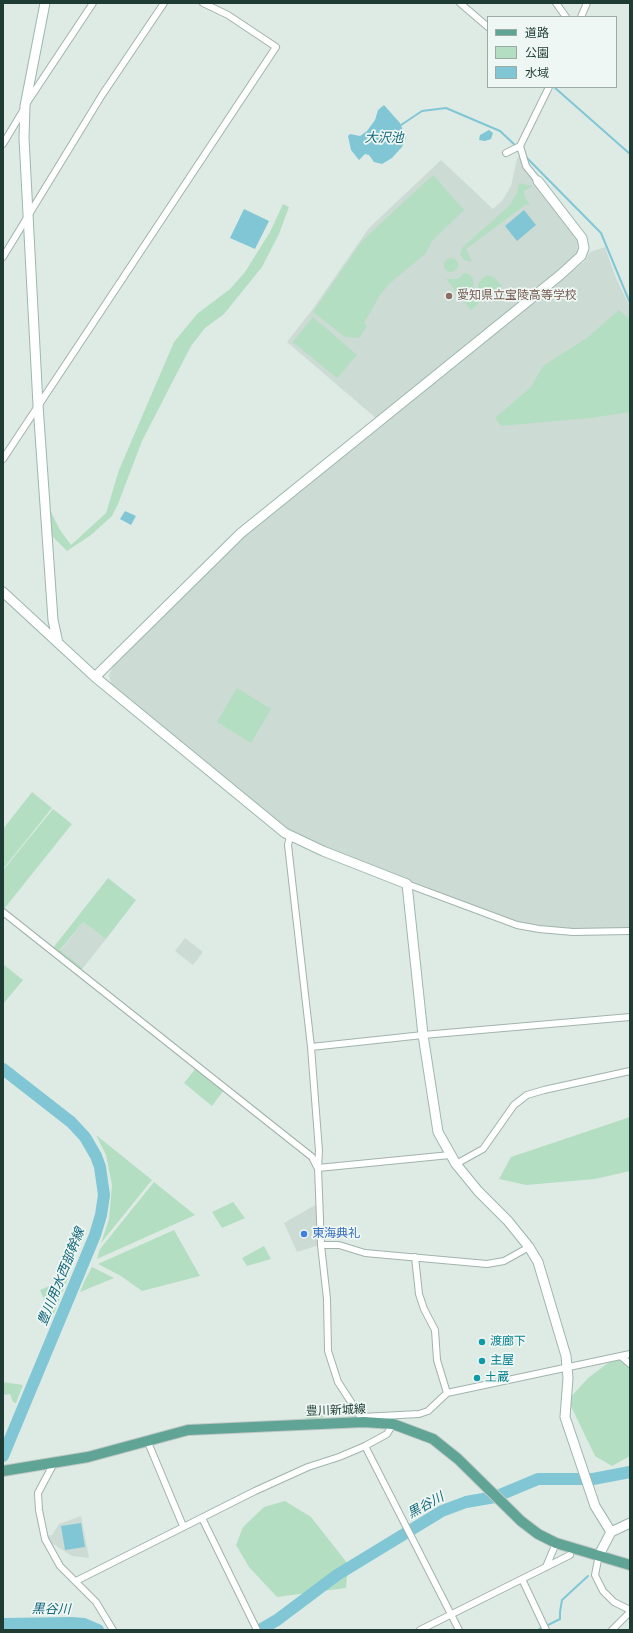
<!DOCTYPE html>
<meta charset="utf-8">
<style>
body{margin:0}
#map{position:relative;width:633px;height:1633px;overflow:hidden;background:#deebe5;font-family:Poppins,"Noto Sans JP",sans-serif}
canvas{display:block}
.frame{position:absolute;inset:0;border:4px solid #1e3b34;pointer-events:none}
.legend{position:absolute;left:487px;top:16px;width:130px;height:72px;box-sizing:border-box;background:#eef7f3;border:1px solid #9baca7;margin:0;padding:5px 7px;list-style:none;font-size:12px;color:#1e3b34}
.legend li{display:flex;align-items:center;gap:8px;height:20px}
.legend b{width:20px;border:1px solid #9baca7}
</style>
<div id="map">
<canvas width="633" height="1633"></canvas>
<div class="frame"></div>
<ul class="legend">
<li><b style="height:5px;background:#5fa494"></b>道路</li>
<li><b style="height:11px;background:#b4dec1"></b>公園</li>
<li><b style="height:11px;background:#81c6d5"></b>水域</li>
</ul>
</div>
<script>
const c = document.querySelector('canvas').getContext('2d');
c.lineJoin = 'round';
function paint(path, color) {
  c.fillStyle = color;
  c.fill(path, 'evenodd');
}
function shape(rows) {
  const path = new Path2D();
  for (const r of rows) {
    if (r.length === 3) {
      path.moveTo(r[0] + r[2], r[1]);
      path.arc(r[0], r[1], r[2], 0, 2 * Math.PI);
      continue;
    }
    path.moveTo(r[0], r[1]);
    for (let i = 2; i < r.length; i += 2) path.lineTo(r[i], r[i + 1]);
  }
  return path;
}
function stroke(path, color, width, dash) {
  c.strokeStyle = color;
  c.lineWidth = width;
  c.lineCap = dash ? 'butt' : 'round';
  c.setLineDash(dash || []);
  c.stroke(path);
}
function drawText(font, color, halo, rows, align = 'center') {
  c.font = font + ' Poppins,"Noto Sans JP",sans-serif';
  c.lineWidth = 3.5;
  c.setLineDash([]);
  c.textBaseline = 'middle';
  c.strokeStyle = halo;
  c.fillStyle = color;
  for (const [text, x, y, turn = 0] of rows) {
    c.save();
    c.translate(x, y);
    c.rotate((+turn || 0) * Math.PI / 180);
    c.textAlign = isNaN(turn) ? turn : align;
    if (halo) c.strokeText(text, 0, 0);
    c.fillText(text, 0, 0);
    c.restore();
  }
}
const built = shape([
 [519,157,576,234,578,245,576,258,377,419,287,342,312,310,369,228,441,160,493,209,502,201,511,186,517,159],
 [605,247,616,278,630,307,630,930,574,930,520,924,292,834,111,684,109,675,114,664,232,547,585,261,590,252],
 [83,922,106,939,83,968,60,951],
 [185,938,203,952,193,965,175,951],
 [317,1204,319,1245,297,1252,284,1223],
 [81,1516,89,1558,72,1556,53,1544,50,1545,46,1536,52,1535,59,1524]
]);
const green = shape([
 [433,175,464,210,432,241,426,253,389,284,380,295,364,323,367,326,359,338,345,337,313,312,362,241],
 [519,183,533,186,524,191,525,198,530,204,525,205,466,249,472,262,464,260,460,254,462,248,510,205,517,193],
 [283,204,289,207,279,234,262,267,224,314,205,328,191,346,142,441,118,504,112,516,91,535,67,551,51,535,50,510,60,530,71,545,106,513,119,470,174,342,197,314,230,289,245,272,270,232],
 [451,265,7],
 [464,273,469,274,473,279,474,294,479,303,471,310,446,279,458,279],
 [488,275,495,278,502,286,483,300,478,291,478,284,483,278],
 [619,310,630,320,630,412,590,418,501,426,495,418,531,387,543,366,587,338],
 [313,317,357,355,337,378,293,342],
 [237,688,271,709,251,743,217,722],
 [32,792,52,808,3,869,3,829],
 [53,809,72,824,4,909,3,870],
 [108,878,136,900,106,939,83,922,60,950,83,968,81,970,53,948],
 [3,964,23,980,3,1004],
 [196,1068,224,1090,212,1106,184,1083],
 [630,1117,630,1171,595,1179,526,1185,499,1179,511,1157],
 [96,1135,152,1180,101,1243,109,1219,112,1185,106,1155],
 [154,1182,195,1215,97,1259,100,1249],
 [233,1202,245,1218,222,1228,212,1212],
 [174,1230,200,1276,142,1291,121,1276,98,1264],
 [264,1246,271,1259,247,1266,242,1258],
 [92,1267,114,1278,80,1292,85,1280],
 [68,1278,52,1318,40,1290],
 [630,1354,630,1456,612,1466,595,1456,568,1400,588,1378,608,1363],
 [3,1382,23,1385,16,1403,13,1402,10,1394,3,1395],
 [325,1411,322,1420,306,1421,305,1412],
 [285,1501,311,1517,348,1564,346,1588,277,1597,249,1567,236,1545,243,1527,264,1507]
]);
const water = shape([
 [384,105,400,123,406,137,405,140,402,147,392,158,382,164,374,162,369,155,365,154,359,160,351,150,348,136,350,134,360,136,367,131,375,120,378,110],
 [489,130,493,133,491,139,485,141,479,140,480,135],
 [244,209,269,221,255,249,230,238],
 [524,210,536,225,517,241,505,226],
 [125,511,136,516,131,525,120,519],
 [81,1523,85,1547,65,1550,61,1526]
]);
const stream = shape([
 [554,87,630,154],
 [401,125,422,111,446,108,500,131,516,146],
 [526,157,601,233,630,303],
 [548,1625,560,1619,560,1612,562,1600,588,1576],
 [538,1630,541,1628]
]);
const river = shape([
 [3,1069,71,1122,85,1137,96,1156,100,1167,104,1195,101,1215,95,1235,3,1456],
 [3,1624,72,1623,84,1624,98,1630],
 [260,1630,277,1620,337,1575,442,1511,466,1502,495,1497,538,1479,593,1479,630,1472]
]);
const street = shape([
 [460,3,488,27],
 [556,3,566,17],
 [581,17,587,3],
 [28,101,93,3],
 [3,144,24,109],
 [506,153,520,146],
 [538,181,526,166,520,146,549,87],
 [3,257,102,95,164,3],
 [3,459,276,47,228,15,203,3],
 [290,836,288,845,311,1047,319,1151,318,1168,321,1245,327,1299,328,1351,338,1382,364,1422],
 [407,884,517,925,539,929,573,932,630,931],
 [3,912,312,1157,317,1167],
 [311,1047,423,1035,630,1017],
 [456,1164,483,1149,514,1105,527,1095,544,1090,630,1071],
 [318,1168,450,1155],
 [321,1245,339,1245,365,1253,487,1264,504,1261,529,1247],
 [415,1257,419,1294,424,1309,435,1330,437,1360,447,1393],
 [622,1357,630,1364],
 [361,1417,419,1414,428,1411,447,1393,630,1354],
 [147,1440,183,1526],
 [365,1446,459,1630],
 [54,1463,38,1493,39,1510,45,1539,60,1566,96,1602,113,1630],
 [202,1518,257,1630],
 [599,1555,595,1575,603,1591,614,1602,630,1610],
 [546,1567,556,1543],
 [522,1579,546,1630],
 [76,1581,255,1491,308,1467,339,1457,365,1446,387,1434,393,1424],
 [420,1630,570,1555],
 [612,1630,630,1612]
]);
const secondary = shape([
 [45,3,25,106,24,138,38,405,53,620,58,643],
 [3,592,95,677,285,833,323,851,407,884,423,1035,438,1132,456,1164,478,1191,508,1221,529,1247,538,1262,566,1356,568,1378,565,1417,595,1506,611,1532],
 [95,677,241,533,559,276,581,256,584,248,582,238,538,181],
 [599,1555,611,1532,630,1523]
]);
const primary = shape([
 [3,1471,88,1457,188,1430,364,1422,393,1424,433,1439,458,1459,521,1521,538,1534,556,1543,630,1565]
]);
const markers = [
 [449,296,4,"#8d6e63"],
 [304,1234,4,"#3f7fe0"],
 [482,1342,4,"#0f9aa8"],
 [482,1361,4,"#0f9aa8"],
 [477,1378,4,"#0f9aa8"]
];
const educationNames = [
 ["愛知県立宝陵高等学校",457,296]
];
const shopNames = [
 ["東海典礼",312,1234]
];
const cultureNames = [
 ["渡廊下",490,1342],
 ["主屋",490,1361],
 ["土蔵",485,1378]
];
const streetNames = [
 ["豊川新城線",336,1411,-2]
];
const waterNames = [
 ["大沢池",384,139],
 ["豊川用水西部幹線",62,1277,-68],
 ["黒谷川",426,1506,-29],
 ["黒谷川",51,1610,1]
];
paint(built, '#ccdbd4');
paint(green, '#b4dec1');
paint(water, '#81c6d5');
stroke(stream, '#81c6d5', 2);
stroke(river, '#81c6d5', 12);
stroke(street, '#a1b3ac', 8);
stroke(secondary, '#9cb7ae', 11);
stroke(primary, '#c0c8c6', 12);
stroke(street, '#fff', 6);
stroke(secondary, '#fff', 9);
stroke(primary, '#5fa494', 10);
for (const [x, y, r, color] of markers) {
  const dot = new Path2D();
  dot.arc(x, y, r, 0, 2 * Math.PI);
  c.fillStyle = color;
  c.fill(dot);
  stroke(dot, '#eef7f3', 1.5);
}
drawText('12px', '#785e54', '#eef7f3', educationNames, 'left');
drawText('12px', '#366cbe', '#eef7f3', shopNames, 'left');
drawText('12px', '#0d838f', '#eef7f3', cultureNames, 'left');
drawText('12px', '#1e3b34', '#eef7f3', streetNames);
drawText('italic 13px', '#14677b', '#eef7f3', waterNames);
</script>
